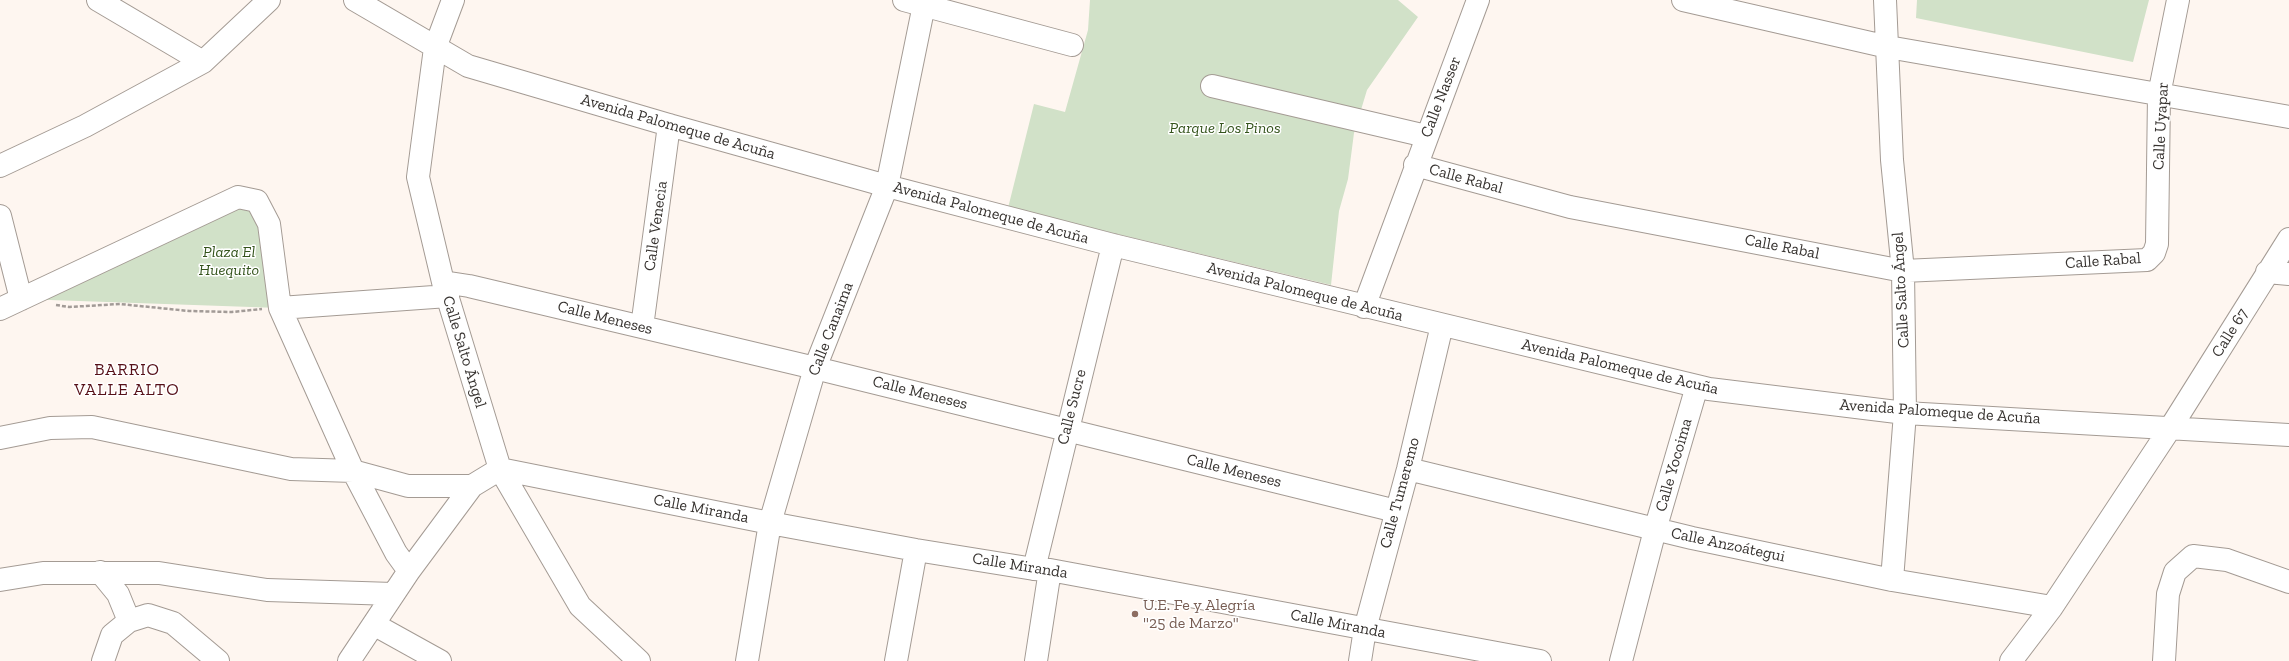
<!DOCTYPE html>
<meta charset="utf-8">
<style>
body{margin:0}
canvas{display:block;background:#fef6f0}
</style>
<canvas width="2289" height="661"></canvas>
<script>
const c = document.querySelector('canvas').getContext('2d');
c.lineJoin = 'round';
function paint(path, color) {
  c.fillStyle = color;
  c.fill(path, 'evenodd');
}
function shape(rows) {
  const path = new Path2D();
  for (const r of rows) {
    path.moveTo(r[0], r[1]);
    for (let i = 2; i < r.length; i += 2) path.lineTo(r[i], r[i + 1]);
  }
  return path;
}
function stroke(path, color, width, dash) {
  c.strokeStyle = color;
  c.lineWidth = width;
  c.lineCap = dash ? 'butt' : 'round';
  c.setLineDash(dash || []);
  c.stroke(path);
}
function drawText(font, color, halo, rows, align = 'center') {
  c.font = font + ' "Zilla Slab",serif';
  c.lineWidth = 3;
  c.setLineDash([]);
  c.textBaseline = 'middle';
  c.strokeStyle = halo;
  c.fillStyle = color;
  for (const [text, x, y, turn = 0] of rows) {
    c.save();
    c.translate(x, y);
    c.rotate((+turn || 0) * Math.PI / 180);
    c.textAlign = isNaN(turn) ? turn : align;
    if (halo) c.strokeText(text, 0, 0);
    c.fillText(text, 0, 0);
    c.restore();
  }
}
const green = shape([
 [1090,0,1398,0,1418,17,1367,90,1354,133,1348,179,1339,211,1331,285,1008,208,1034,104,1065,112,1088,30],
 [1917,0,2149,0,2133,62,1916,18],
 [257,201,280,308,21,299]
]);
const path = shape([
 [56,305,69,307,120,304,189,311,232,312,262,309]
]);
const minor = shape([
 [98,0,203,62],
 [355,0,468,66,669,125,887,186,1113,245,1709,389,1905,413,2289,435],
 [453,0,435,48,418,177,443,282,500,469,580,606,639,661],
 [904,0,1072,45],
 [1683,0,1888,47,2289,117],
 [1885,0,1892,160,1903,271,1905,413,1892,580],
 [1212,86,1426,136],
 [1415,165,1570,207,1903,271,2147,260,2154,253,2157,244,2159,95,2178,0],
 [0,166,85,126,203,62,269,0],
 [0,216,21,299],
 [2267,272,2289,274],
 [443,282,469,286,815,368,1396,511],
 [1364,307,1478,0],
 [280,308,448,296],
 [0,309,238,197,257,201,269,224,280,308,353,471,396,553,409,571],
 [642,327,669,125],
 [0,438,50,428,92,427,291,469,353,471,408,486,472,486],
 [1408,469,1692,538,1892,580,2052,607],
 [1034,569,1113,245],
 [100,572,118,594,129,621],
 [0,580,43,573,159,573,267,590,393,594],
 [375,625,440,661],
 [103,661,112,635,129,621,148,615,173,623,218,661],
 [349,661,409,571,472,486,500,469,770,523,916,550,1034,569,1050,570,1540,661],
 [747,661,770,523,815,368,887,186,925,0],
 [896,661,916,550],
 [1036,661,1050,570],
 [1360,661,1365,629,1408,469,1442,325],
 [1621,661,1655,530,1697,386],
 [2011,661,2052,607,2171,427,2289,239],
 [2164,661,2168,594,2175,572,2193,556,2227,560,2289,582]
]);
const markers = [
 [1135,614,4,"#8d6e63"]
];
const streetNames = [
 ["Calle Nasser",1441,97,-69],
 ["Calle Uyapar",2161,126,-87],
 ["Avenida Palomeque de Acuña",678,127,16],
 ["Calle Rabal",1466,179,15],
 ["Avenida Palomeque de Acuña",991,213,15],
 ["Calle Venecia",656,226,-82],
 ["Calle Rabal",1782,247,11],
 ["Calle Rabal",2103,261,-4],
 ["Calle Salto Ángel",1901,290,-93],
 ["Avenida Palomeque de Acuña",1305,292,14],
 ["Calle Meneses",605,318,14],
 ["Calle Canaima",831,329,-69],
 ["Calle 67",2230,333,-58],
 ["Calle Salto Ángel",464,352,73],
 ["Avenida Palomeque de Acuña",1620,367,13],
 ["Calle Meneses",920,393,14],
 ["Calle Sucre",1072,407,-76],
 ["Avenida Palomeque de Acuña",1940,412,4],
 ["Calle Yocoima",1674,465,-74],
 ["Calle Meneses",1234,471,14],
 ["Calle Tumeremo",1400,493,-75],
 ["Calle Miranda",701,509,11],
 ["Calle Anzoátegui",1728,545,12],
 ["Calle Miranda",1020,566,9],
 ["Calle Miranda",1338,624,11]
];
const parkNames = [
 ["Parque Los Pinos",1225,128],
 ["Plaza El",229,252],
 ["Huequito",229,270]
];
const educationNames = [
 ["U.E. Fe y Alegría",1143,605],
 ["\"25 de Marzo\"",1143,623]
];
const neighbourhoodNames = [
 ["BARRIO",127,370],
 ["VALLE ALTO",127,390]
];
paint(green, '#d1e1c8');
stroke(minor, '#a49b94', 24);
stroke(path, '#a29b97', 2.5, [4, 2]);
stroke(minor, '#fff', 22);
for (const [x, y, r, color] of markers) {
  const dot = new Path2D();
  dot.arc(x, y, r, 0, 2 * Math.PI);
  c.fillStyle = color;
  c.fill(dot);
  stroke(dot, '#fff', 1.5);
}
drawText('16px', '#373330', '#fff', streetNames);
drawText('italic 16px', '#33531b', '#fff', parkNames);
drawText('16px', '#785e54', '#fff', educationNames, 'left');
c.letterSpacing = '1px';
drawText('17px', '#561018', '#fff', neighbourhoodNames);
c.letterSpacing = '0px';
</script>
